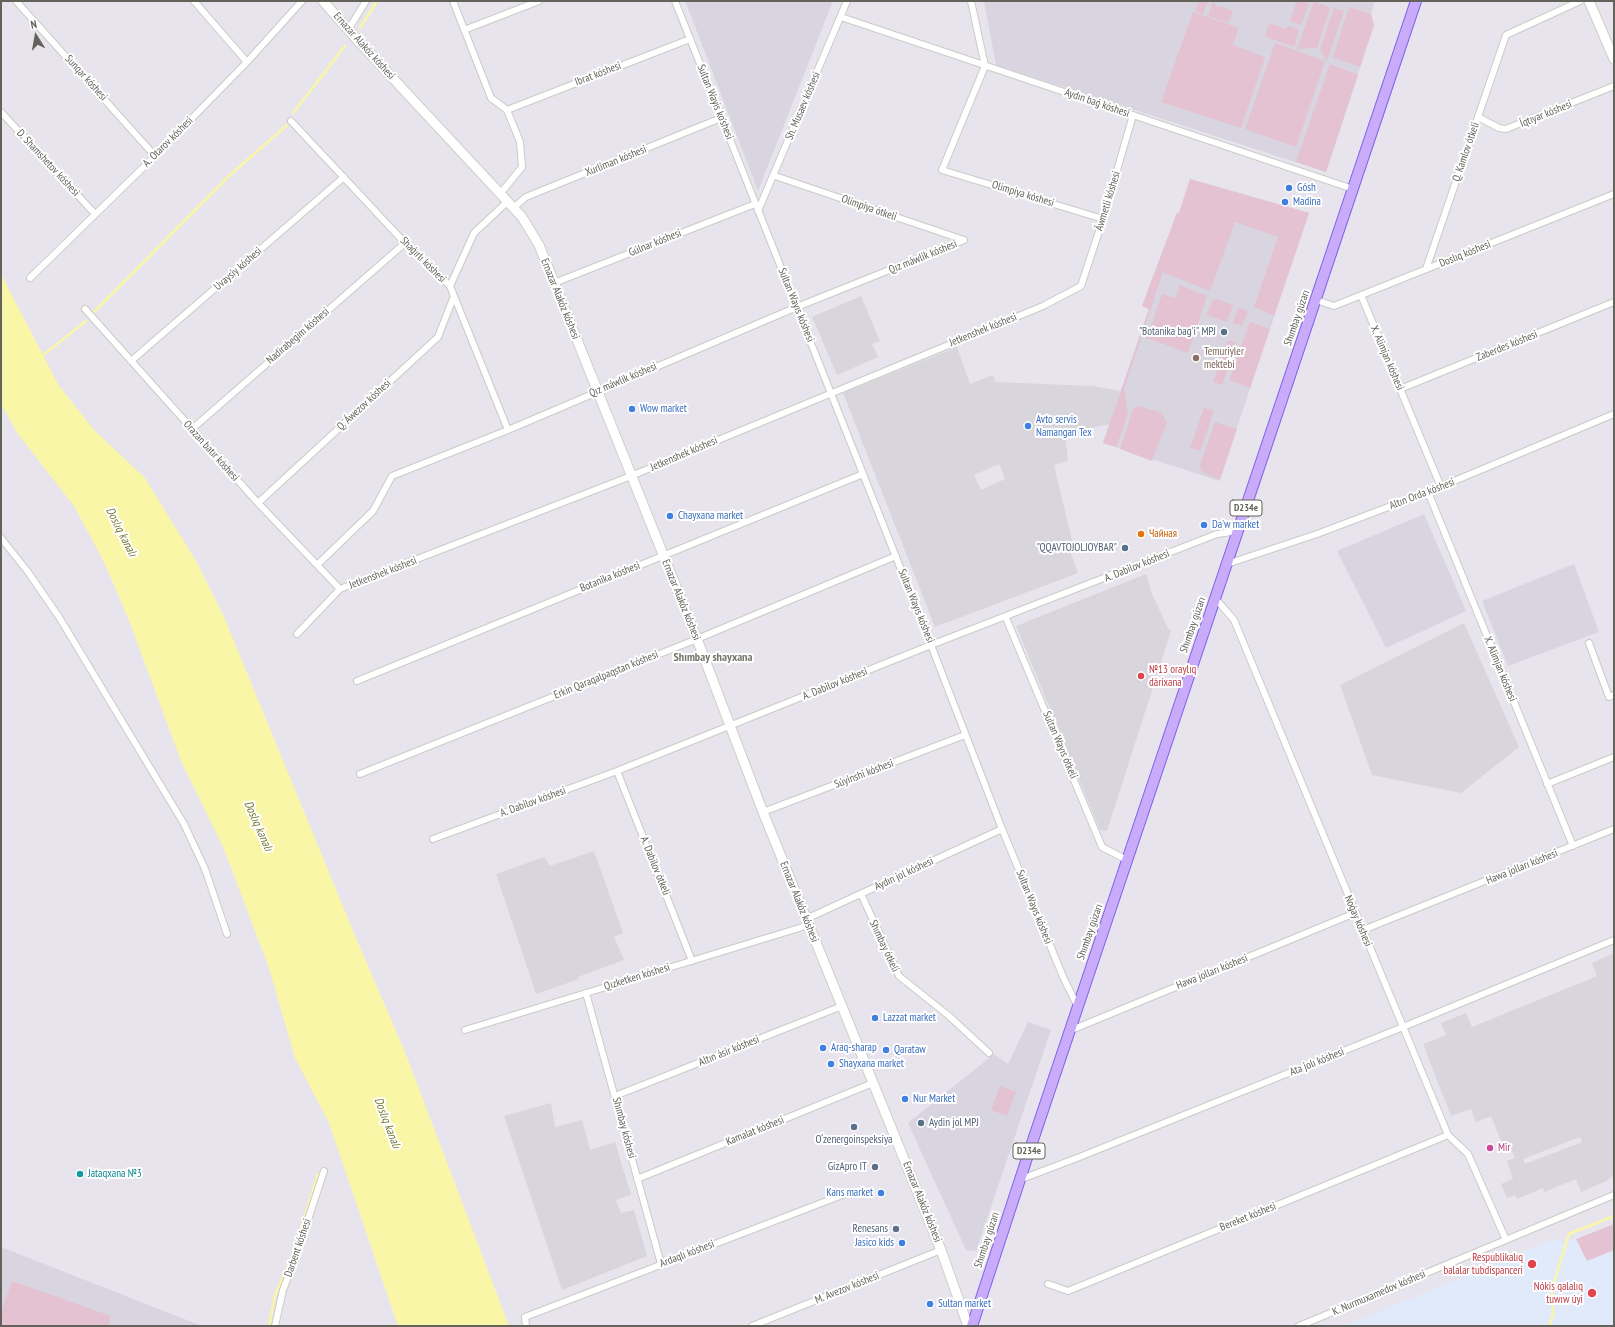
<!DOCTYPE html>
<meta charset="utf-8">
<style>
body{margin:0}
#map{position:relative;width:1615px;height:1327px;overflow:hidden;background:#e7e4ed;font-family:"PT Sans Narrow",sans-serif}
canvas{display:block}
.frame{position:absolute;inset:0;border:2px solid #63635c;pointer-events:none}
.north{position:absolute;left:16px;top:16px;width:40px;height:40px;-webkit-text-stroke:3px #fff;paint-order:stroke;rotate:349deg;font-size:11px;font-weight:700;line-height:16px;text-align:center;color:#63635c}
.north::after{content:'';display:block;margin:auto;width:14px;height:18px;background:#63635c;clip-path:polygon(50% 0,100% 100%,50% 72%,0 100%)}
</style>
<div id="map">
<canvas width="1615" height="1327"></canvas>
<div class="frame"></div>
<div class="north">N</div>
</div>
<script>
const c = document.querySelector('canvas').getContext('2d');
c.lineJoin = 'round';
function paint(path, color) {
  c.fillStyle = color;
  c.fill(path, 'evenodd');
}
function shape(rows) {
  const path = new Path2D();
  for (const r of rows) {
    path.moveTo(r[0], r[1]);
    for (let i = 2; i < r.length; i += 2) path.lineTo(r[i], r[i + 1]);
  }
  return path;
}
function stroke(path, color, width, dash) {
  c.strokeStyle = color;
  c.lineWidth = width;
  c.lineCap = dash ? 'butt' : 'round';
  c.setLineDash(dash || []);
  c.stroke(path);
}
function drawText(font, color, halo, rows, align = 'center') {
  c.font = font + ' "PT Sans Narrow",sans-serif';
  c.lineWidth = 4;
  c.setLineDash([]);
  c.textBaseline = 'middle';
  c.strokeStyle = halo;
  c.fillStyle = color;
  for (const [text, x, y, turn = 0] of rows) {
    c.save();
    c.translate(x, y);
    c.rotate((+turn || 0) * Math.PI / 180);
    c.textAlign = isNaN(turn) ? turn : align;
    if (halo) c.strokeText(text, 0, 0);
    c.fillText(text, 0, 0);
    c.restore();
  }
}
const industrial = shape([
 [861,296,880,341,872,344,878,357,837,375,812,317],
 [957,347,970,384,993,375,995,382,1093,386,1121,391,1110,424,1065,433,1068,461,1054,465,1074,549,1071,554,1078,573,935,627,843,393],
 [999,464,1005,479,981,490,974,475],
 [1146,574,1152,594,1168,628,1171,631,1107,831,1100,830,1016,626],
 [1464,623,1519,747,1461,793,1372,775,1340,685],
 [594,851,623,933,614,937,624,960,578,977,579,979,536,994,496,874,544,857,550,866],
 [1614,953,1614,1176,1609,1178,1609,1180,1581,1192,1576,1179,1544,1192,1543,1188,1517,1199,1515,1195,1507,1198,1501,1184,1513,1179,1507,1161,1515,1158,1510,1146,1504,1148,1491,1116,1476,1122,1471,1109,1451,1116,1423,1044,1446,1035,1441,1023,1466,1013,1472,1027,1597,976,1592,963],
 [1580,1137,1582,1142,1525,1164,1523,1159],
 [551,1103,555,1127,582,1120,590,1150,615,1142,631,1195,616,1200,621,1213,634,1210,647,1256,562,1290,504,1116]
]);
const education = shape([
 [685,1,833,1,758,191,691,16],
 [984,1,1375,1,1371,14,1374,25,1326,172,996,65],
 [1190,179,1309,213,1219,481,1103,443,1149,309,1142,306,1177,213,1179,213],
 [1424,514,1466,611,1386,648,1337,551],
 [1574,564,1599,632,1508,666,1482,601],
 [1028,1022,1051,1030,976,1251,966,1250,908,1123,994,1054,1008,1064],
 [1,1247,202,1326,1,1326]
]);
const medical = shape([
 [1614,1224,1614,1326,1344,1326,1557,1238,1563,1243]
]);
const green = shape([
 [1199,1,1208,1,1203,14,1195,11],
 [1213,1,1217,7,1219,6,1233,11,1228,23,1208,16],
 [1297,1,1309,3,1301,25,1290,21],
 [1314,1,1330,8,1317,48,1297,49],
 [1349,7,1371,14,1374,25,1360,67,1333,57],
 [1334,8,1344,11,1327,61,1320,50],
 [1193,12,1239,28,1233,45,1265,57,1241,128,1161,102],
 [1269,23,1281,27,1283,29,1289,26,1299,30,1294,47,1265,36],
 [1275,43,1325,61,1296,147,1245,129],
 [1330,64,1358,75,1326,172,1296,162],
 [1190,179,1309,213,1274,316,1254,307,1278,237,1235,222,1210,291,1163,272,1124,389,1128,414,1116,447,1103,443,1149,309,1142,306,1177,213,1179,213],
 [1180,285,1207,296,1188,353,1147,338,1162,294,1175,298],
 [1217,299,1233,305,1227,322,1207,315,1212,301],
 [1238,308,1248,311,1242,326,1233,323],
 [1250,322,1270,329,1250,388,1229,380],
 [1228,340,1237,343,1222,385,1213,382],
 [1139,406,1162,413,1167,422,1152,461,1120,449,1133,409],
 [1204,408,1214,411,1200,451,1190,448],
 [1215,422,1237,429,1220,480,1201,471,1200,465],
 [1000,1086,1016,1092,1007,1116,991,1110],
 [1614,1224,1614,1250,1587,1261,1576,1239],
 [12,1281,111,1316,108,1326,1,1326,1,1312]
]);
const water = shape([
 [1,274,59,386,95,431,145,478,196,561,224,617,356,938,405,1052,509,1326,398,1326,329,1123,295,1058,269,968,224,849,181,761,130,623,105,564,74,506,18,434,1,404]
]);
const stream = shape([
 [360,28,377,1],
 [293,113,345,46],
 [93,313,230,175,287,125],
 [42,356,86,321],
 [269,1326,275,1295,292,1257,318,1174],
 [1550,1326,1553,1313,1552,1289,1569,1234,1614,1216]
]);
const street = shape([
 [16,1,155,156],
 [194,1,247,62],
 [453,1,491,98,507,110,520,142,522,167,500,194],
 [675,1,931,645,1002,829,1064,979,1078,1007],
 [971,1,985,66,942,170,1103,219],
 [841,17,1353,189],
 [348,30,366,1],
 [464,30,539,1],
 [507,110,690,39],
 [1,112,95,214],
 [1478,117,1499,128,1506,129,1614,86],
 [291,121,405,243,450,286,508,430],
 [775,176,964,240],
 [513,208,526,197,721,118],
 [758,211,847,1],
 [1426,269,1506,35,1580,1],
 [30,278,155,156,247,62,302,1],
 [554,283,755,204],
 [450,286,474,233,507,202],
 [1361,295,1441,487],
 [1316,300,1334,306,1614,194],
 [85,309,258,503,340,589],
 [131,361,344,177],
 [1400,389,1614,302],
 [192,429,405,243],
 [1428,492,1573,846],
 [258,503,438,337,454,296],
 [1,538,28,572,59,617,184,824,205,869,227,934],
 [1227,564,1317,534,1428,492,1614,414],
 [317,565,373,511,392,476,508,430,797,307,964,240],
 [1215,598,1234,620,1448,1135,1468,1154,1506,1240],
 [1006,618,1102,847,1127,860],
 [297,634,340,589,631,476,1043,306,1081,286,1103,219,1133,115],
 [1589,643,1609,697,1614,695],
 [357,681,863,474],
 [617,771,692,961],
 [360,774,697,639,896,556],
 [1547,784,1614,757],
 [763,812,965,735],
 [433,839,617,771,931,645,1217,534,1238,531],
 [861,894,899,976,949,1016,989,1053],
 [806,919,1002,829],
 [1363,930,1614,829],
 [586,993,661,1264],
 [465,1030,809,925],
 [1069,1031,1355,913],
 [615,1096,842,1006],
 [637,1179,873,1083],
 [1019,1180,1077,1158,1403,1027,1614,940],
 [1048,1284,1068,1291,1448,1135],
 [275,1326,283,1290,295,1259,324,1171],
 [526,1326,525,1317,850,1192],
 [752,1326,941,1250],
 [1299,1326,1614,1195]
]);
const secondary = shape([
 [323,1,360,43,522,217,539,245,697,639,763,812,941,1250,968,1326],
 [1589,1,1614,59]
]);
const primary = shape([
 [972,1326,1029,1152,1416,1]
]);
const markers = [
 [1289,188,4,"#3f7fe0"],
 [1285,202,4,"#3f7fe0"],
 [1224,332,4,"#5c6f8a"],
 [1196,358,4,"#8d6e63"],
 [632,409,4,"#3f7fe0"],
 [1028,426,4,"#3f7fe0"],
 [670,516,4,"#3f7fe0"],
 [1204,525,4,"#3f7fe0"],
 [1141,534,4,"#e8710a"],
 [1125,548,4,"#5c6f8a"],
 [1141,676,4,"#e0444e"],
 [875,1018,4,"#3f7fe0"],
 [823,1048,4,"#3f7fe0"],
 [886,1050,4,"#3f7fe0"],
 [831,1064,4,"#3f7fe0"],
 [905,1099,4,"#3f7fe0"],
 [921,1123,4,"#5c6f8a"],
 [854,1127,4,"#5c6f8a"],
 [1490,1148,4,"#d1479c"],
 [875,1167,4,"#5c6f8a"],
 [80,1174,4,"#0f9aa8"],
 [881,1193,4,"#3f7fe0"],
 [896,1229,4,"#5c6f8a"],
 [902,1243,4,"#3f7fe0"],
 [1532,1264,5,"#e0444e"],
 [1592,1293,5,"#e0444e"],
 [930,1304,4,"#3f7fe0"]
];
const shields = [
 [1246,508,32],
 [1029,1151,32]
];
const shieldNames = [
 ["D234e",1246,508],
 ["D234e",1029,1151]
];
const streetNames = [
 ["Ernazar Alakóz kóshesi",364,46,48],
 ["Ibrat kóshesi",598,74,-21],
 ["Sunqar kóshesi",86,78,48],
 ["Sultan Wayis ko'shesi",715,102,68],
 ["Aydın baǵ kóshesi",1097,103,19],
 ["Sh. Musaev kóshesi",803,106,-67],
 ["Íqtıyar kóshesi",1546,114,-22],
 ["A. Otarov kóshesi",168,142,-45],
 ["Q. Kamlov ótkeli",1466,152,-71],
 ["Xurliman kóshesi",616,161,-22],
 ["D. Shamshetov kóshesi",48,163,47],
 ["Olimpiya kóshesi",1023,194,17],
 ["Áwmetli kóshesi",1108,201,-73],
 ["Olimpiya ótkeli",869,208,19],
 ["Gúlnar kóshesi",655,243,-22],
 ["Doslıq kóshesi",1465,254,-22],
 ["Qız máwlik kóshesi",923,257,-22],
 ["Shaǵırlı kóshesi",423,260,45],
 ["Uvaysiy kóshesi",238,269,-41],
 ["Ernazar Alakóz kóshesi",560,299,68],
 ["Sultan Wayıs kóshesi",796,305,68],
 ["Shımbay gúzarı",1297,318,-71],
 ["Jetkenshek kóshesi",983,330,-22],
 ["Nadirabegim kóshesi",298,336,-41],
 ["Zaberdes kóshesi",1507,346,-22],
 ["X. Alimjan kóshesi",1387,358,67],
 ["Qız máwlik kóshesi",623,380,-23],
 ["Q. Áwezov kóshesi",364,405,-43],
 ["Orazan batır kóshesi",211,451,48],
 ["Jetkenshek kóshesi",684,454,-23],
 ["Altın Orda kóshesi",1422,494,-21],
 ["A. Dabilov kóshesi",1137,566,-22],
 ["Jetkenshek kóshesi",383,573,-21],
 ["Botanika kóshesi",610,577,-22],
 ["Ernazar Alakóz kóshesi",681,600,68],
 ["Sultan Wayıs kóshesi",916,606,68],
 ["Shımbay gúzarı",1193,625,-71],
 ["X. Alimjan kóshesi",1500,669,68],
 ["Erkin Qaraqalpaqstan kóshesi",606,675,-22],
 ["A. Dabilov kóshesi",835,684,-22],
 ["Sultan Wayıs ótkeli",1060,745,67],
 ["Súyinshi kóshesi",864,774,-21],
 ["A. Dabilov kóshesi",533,802,-20],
 ["A. Dabilov ótkeli",655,866,68],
 ["Hawa jolları kóshesi",1522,867,-22],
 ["Aydın jol kóshesi",904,874,-25],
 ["Ernazar Alakóz kóshesi",799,902,68],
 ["Sultan Wayıs kóshesi",1034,907,68],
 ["Noǵay kóshesi",1358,921,67],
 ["Shımbay gúzarı",1090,932,-71],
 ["Shımbay ótkeli",884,946,65],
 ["Hawa jolları kóshesi",1212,972,-22],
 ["Qızketken kóshesi",637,977,-17],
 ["Altın ásir kóshesi",729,1051,-22],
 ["Ata jolı kóshesi",1317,1062,-22],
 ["Shımbay kóshesi",624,1128,75],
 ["Kamalat kóshesi",755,1131,-22],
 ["Ernazar Alakóz kóshesi",922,1202,68],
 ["Bereket kóshesi",1248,1217,-22],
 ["Shımbay gúzarı",987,1240,-72],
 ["Darbent kóshesi",298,1248,-71],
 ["Ardaqlı kóshesi",687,1254,-21],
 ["M. Avezov kóshesi",847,1288,-22],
 ["K. Nurmuxamedov kóshesi",1379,1293,-23]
];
const shopNames = [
 ["Gósh",1297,188],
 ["Madina",1293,202],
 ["Wow market",640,409],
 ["Avto servis",1036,420],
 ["Namangan Tex",1036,433],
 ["Chayxana market",678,516],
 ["Da'w market",1212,525],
 ["Lazzat market",883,1018],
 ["Araq-sharap",831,1048],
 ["Qarataw",894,1050],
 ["Shayxana market",839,1064],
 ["Nur Market",913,1099],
 ["Kans market",873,1193,"right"],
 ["Jasico kids",894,1243,"right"],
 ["Sultan market",938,1304]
];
const serviceNames = [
 ["\"Botanika bag'i\" MPJ",1216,332],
 ["\"QQAVTOJOLJOYBAR\"",1117,548],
 ["Aydin jol MPJ",929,1123,"left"],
 ["O‘zenergoinspeksiya",854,1140,"center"],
 ["GizApro IT",867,1167],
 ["Renesans",888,1229]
];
const educationNames = [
 ["Temuriyler",1204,352],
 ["mektebi",1204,365]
];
const foodNames = [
 ["Чайная",1149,534]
];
const healthNames = [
 ["№13 oraylıq",1149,670,"left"],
 ["dárixana",1149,683,"left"],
 ["Respublikalıq",1523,1258],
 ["balalar tubdispanceri",1523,1271],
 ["Nókis qalalıq",1583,1287],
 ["tuwıw úyi",1583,1300]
];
const hotelNames = [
 ["Mir",1498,1148]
];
const cultureNames = [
 ["Jataqxana №3",88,1174]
];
const waterNames = [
 ["Doslıq kanalı",121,532,63],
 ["Doslıq kanalı",258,826,66],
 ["Doslıq kanalı",387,1123,69]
];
const neighbourhoodNames = [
 ["Shımbay shayxana",713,658]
];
paint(industrial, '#d8d6dc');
paint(education, '#d8d5e0');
paint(medical, '#e1eafa');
paint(green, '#e4c2d2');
paint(water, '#faf6a8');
stroke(stream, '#faf6a8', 2.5);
stroke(street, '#cacbc5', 8);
stroke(secondary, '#cecfc7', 11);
stroke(primary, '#8162e9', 12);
stroke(street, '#fff', 6);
stroke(secondary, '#fff', 9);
stroke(primary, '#c8acfa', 10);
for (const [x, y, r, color] of markers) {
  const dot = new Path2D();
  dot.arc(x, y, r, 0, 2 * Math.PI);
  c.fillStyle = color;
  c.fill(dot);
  stroke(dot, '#fff', 1.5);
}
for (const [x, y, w] of shields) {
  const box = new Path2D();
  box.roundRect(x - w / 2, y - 8, w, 16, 3);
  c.fillStyle = '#fff';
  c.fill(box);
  stroke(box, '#63635c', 1);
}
drawText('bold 10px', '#63635c', null, shieldNames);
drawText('11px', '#63635c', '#fff', streetNames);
drawText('11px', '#366cbe', '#fff', shopNames, 'left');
drawText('11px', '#4e5e75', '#fff', serviceNames, 'right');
drawText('11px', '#785e54', '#fff', educationNames, 'left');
drawText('11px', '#c56008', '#fff', foodNames, 'left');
drawText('11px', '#be3a42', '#fff', healthNames, 'right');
drawText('11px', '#b23c85', '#fff', hotelNames, 'left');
drawText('11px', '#0d838f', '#fff', cultureNames, 'left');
drawText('italic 12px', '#757834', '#fff', waterNames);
drawText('bold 12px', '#75756d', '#fff', neighbourhoodNames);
</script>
